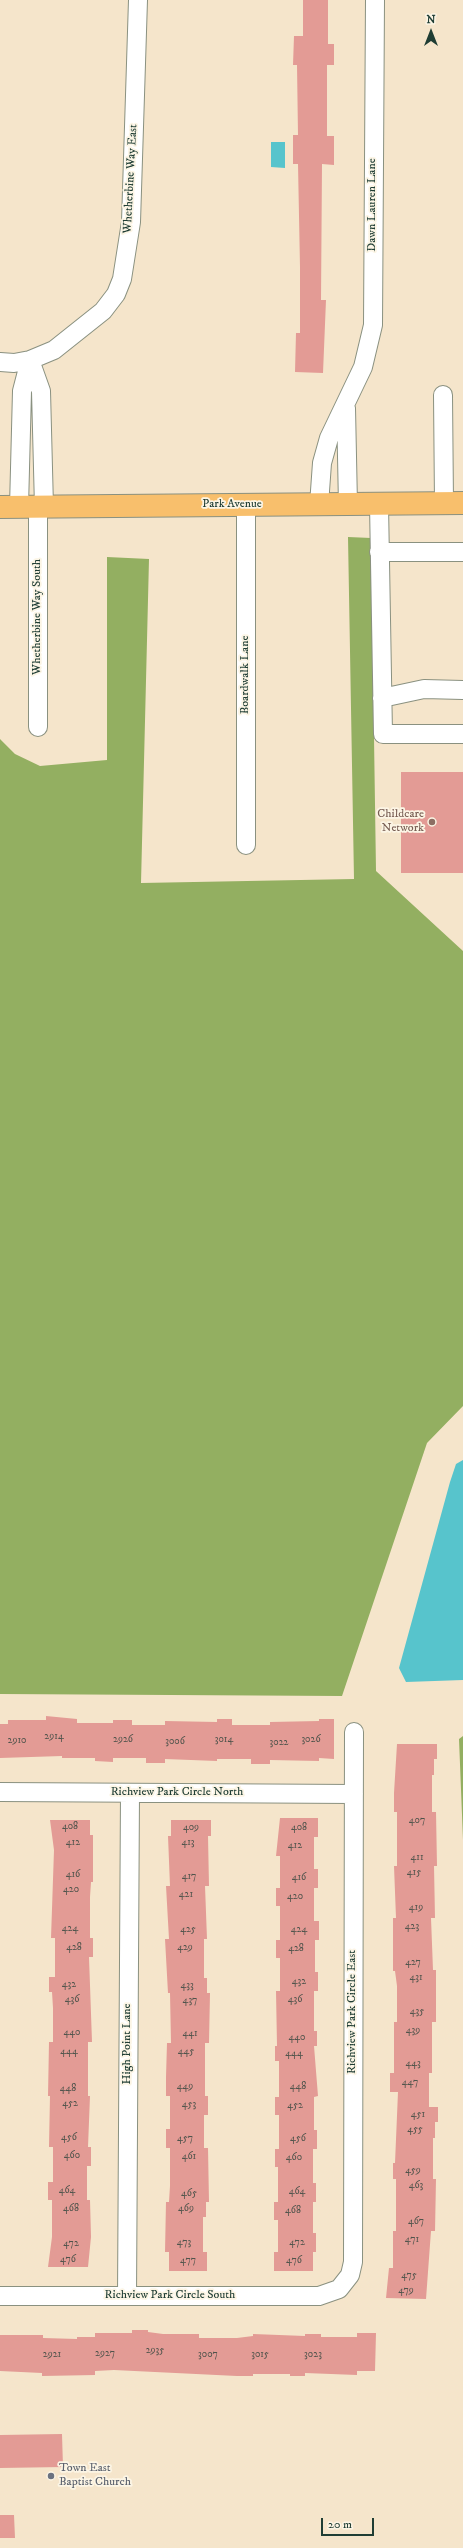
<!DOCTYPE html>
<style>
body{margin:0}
#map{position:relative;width:463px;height:2548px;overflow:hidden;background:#f5e5cb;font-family:"IM FELL DW Pica",serif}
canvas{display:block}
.north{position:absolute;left:411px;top:12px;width:40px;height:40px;-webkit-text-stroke:3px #fcf5e5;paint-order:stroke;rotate:0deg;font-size:11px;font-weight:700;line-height:16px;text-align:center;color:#1f3d34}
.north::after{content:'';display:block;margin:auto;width:14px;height:18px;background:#1f3d34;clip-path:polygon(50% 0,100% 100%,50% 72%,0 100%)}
.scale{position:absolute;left:321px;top:2518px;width:53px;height:18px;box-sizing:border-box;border:2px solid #1f3d34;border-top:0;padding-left:5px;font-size:12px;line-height:14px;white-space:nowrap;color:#1f3d34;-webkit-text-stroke:3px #fcf5e5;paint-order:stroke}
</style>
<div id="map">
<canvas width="463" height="2548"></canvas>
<div class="north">N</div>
<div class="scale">20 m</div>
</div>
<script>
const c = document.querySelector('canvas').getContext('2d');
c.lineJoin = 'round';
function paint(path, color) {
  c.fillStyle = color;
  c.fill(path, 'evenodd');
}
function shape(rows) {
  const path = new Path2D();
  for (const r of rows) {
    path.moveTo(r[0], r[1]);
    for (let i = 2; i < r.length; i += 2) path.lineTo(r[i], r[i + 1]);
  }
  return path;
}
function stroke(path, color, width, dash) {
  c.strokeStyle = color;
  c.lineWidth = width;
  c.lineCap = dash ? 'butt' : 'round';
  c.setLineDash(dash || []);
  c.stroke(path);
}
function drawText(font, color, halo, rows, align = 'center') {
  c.font = font + ' "IM FELL DW Pica",serif';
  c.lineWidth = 3.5;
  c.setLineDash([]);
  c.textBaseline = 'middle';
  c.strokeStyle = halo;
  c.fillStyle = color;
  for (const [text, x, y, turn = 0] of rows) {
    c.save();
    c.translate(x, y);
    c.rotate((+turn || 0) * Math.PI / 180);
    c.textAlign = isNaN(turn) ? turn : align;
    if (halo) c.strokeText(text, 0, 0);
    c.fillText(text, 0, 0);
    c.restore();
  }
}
const forest = shape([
 [348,537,371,538,376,871,463,951,463,1406,427,1443,342,1696,0,1694,0,739,15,754,40,766,107,760,107,557,149,559,141,883,354,879],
 [463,1736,463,1840,459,1739]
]);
const water = shape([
 [271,142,285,142,285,168,271,167],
 [463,1460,463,1680,406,1682,399,1668,450,1482,456,1464]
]);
const building = shape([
 [303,0,328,0,328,44,334,44,334,65,327,65,327,136,334,136,334,165,322,164,321,300,326,300,323,373,295,372,296,333,300,333,300,267,298,164,293,164,293,135,298,135,297,65,293,65,294,36,303,36],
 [401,772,463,772,463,873,401,873],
 [46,1716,77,1719,77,1723,113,1723,113,1720,132,1720,132,1725,165,1725,165,1721,217,1722,217,1719,232,1719,232,1725,270,1725,270,1722,319,1721,319,1719,334,1719,334,1759,319,1758,319,1761,270,1760,270,1764,251,1764,251,1759,217,1759,217,1761,165,1759,165,1763,146,1763,146,1758,113,1758,113,1762,95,1761,95,1758,62,1758,62,1756,0,1758,0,1724,8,1724,8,1720,46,1720],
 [397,1744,437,1744,437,1759,434,1759,434,1775,432,1775,432,1812,436,1812,437,1866,434,1866,435,1918,431,1918,433,1970,436,1970,436,2022,432,2022,432,2073,429,2073,429,2107,438,2107,438,2122,435,2122,435,2138,433,2138,433,2179,436,2179,435,2231,431,2231,426,2299,386,2298,389,2268,393,2268,393,2231,396,2231,396,2179,393,2179,393,2163,395,2163,398,2092,390,2092,390,2073,394,2073,394,2022,397,2022,397,1986,395,1971,393,1971,393,1918,396,1918,394,1866,397,1866,397,1812,394,1812,394,1793],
 [280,1818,318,1818,318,1837,314,1837,314,1869,318,1869,318,1888,314,1888,314,1921,319,1921,319,1940,315,1940,315,1972,318,1972,318,1991,314,1991,314,2031,317,2031,317,2046,314,2046,318,2096,314,2097,314,2130,317,2130,317,2149,313,2149,313,2183,316,2183,316,2202,313,2202,313,2233,316,2233,316,2252,313,2252,313,2271,274,2271,274,2252,278,2252,278,2220,274,2220,274,2202,278,2202,278,2167,275,2167,275,2149,279,2149,279,2115,275,2115,275,2097,279,2097,279,2061,275,2061,275,2046,277,2046,276,1991,280,1991,280,1958,276,1958,276,1940,280,1940,280,1906,276,1906,276,1888,280,1888,280,1856,276,1856],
 [50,1820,90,1820,90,1835,93,1835,93,1882,91,1882,90,1897,90,1938,93,1938,93,1957,89,1957,92,2042,88,2042,88,2096,90,2096,88,2147,91,2147,91,2166,87,2166,87,2200,90,2200,91,2237,88,2267,48,2267,52,2237,52,2200,48,2200,48,2182,53,2182,53,2147,49,2147,50,2096,48,2096,49,2042,53,2042,53,2008,52,1992,49,1992,49,1977,55,1977,55,1938,51,1938,54,1850],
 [171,1820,211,1820,211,1836,208,1836,209,1886,205,1886,207,1939,204,1939,204,1978,207,1978,207,1993,210,1993,209,2043,205,2043,205,2096,208,2096,208,2115,204,2115,204,2148,208,2148,209,2202,206,2202,206,2217,203,2217,203,2252,207,2252,207,2271,169,2271,169,2252,165,2252,166,2202,169,2202,170,2186,170,2148,166,2148,166,2129,170,2129,170,2096,166,2096,166,2077,167,2043,171,2043,170,1993,168,1993,165,1939,169,1939,166,1886,170,1886,168,1836,171,1836],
 [132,2330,148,2330,148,2332,163,2334,199,2334,199,2338,237,2338,253,2336,253,2334,305,2336,305,2334,321,2334,321,2337,357,2337,357,2333,376,2333,375,2371,357,2371,357,2375,305,2373,305,2376,290,2376,290,2374,253,2374,253,2376,237,2376,114,2370,95,2371,95,2375,42,2376,42,2373,0,2371,0,2335,43,2335,43,2338,77,2339,77,2337,95,2337,95,2333,132,2333],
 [62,2434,63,2467,0,2468,0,2435],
 [0,2515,14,2515,15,2538,0,2538]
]);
const minor = shape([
 [30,360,41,391,44,507],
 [0,362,14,363,30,360,54,350,103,311,116,294,122,279,131,222,138,0],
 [443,395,444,503],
 [346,408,348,505],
 [379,504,383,734,463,734],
 [319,505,322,463,329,438,363,367,373,325,375,0],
 [19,507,22,391,30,360],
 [38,507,38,727],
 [379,552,463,552],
 [382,698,424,689,463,690],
 [246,845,246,505],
 [0,1792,354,1794],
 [0,2296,319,2296,339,2289,350,2275,353,2262,354,1732],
 [127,2296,130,1793]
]);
const major = shape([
 [0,507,463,503]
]);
const markers = [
 [432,822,4,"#8d6e63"],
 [51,2476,4,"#6b7280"]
];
const numberNames = [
 ["2914",54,1737],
 ["2926",123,1740],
 ["3014",224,1740],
 ["3026",311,1740],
 ["2910",17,1741],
 ["3006",175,1742],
 ["3022",279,1743],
 ["407",417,1821],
 ["408",70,1827],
 ["409",191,1828],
 ["408",299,1828],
 ["412",73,1843],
 ["413",188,1843],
 ["412",295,1846],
 ["411",417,1858],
 ["415",414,1873],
 ["416",73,1875],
 ["417",189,1877],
 ["416",299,1878],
 ["420",71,1890],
 ["421",186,1895],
 ["420",295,1897],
 ["419",416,1908],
 ["423",412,1927],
 ["424",70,1929],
 ["425",188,1930],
 ["424",299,1930],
 ["428",74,1948],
 ["429",185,1948],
 ["428",296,1949],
 ["427",413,1963],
 ["431",416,1978],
 ["432",299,1982],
 ["432",69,1985],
 ["433",187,1986],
 ["436",72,2000],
 ["436",295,2000],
 ["437",190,2001],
 ["435",417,2012],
 ["439",413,2031],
 ["440",72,2033],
 ["441",190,2034],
 ["440",297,2038],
 ["444",69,2052],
 ["445",186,2052],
 ["444",294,2054],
 ["443",413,2064],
 ["447",410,2083],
 ["449",185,2087],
 ["448",298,2087],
 ["448",68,2089],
 ["452",70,2104],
 ["453",189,2105],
 ["452",295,2106],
 ["451",418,2115],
 ["455",415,2130],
 ["456",69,2138],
 ["457",185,2139],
 ["456",298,2139],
 ["460",72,2156],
 ["461",189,2157],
 ["460",294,2158],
 ["459",413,2171],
 ["463",416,2186],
 ["464",67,2191],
 ["464",297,2192],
 ["465",189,2194],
 ["468",71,2209],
 ["469",186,2209],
 ["468",293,2211],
 ["467",416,2222],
 ["471",412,2240],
 ["473",184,2243],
 ["472",297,2243],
 ["472",71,2244],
 ["476",68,2260],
 ["477",188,2261],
 ["476",294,2261],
 ["475",409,2276],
 ["479",406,2291],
 ["2935",155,2351],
 ["2927",105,2354],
 ["2921",52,2355],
 ["3007",208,2355],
 ["3015",260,2355],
 ["3023",313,2355]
];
const streetNames = [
 ["Whetherbine Way East",131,179,-87],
 ["Dawn Lauren Lane",373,205,-90],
 ["Park Avenue",232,505],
 ["Whetherbine Way South",38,617,-90],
 ["Boardwalk Lane",246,675,-90],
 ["Richview Park Circle North",177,1793],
 ["Richview Park Circle East",353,2012,-90],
 ["High Point Lane",128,2044,-90],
 ["Richview Park Circle South",170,2296]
];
const educationNames = [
 ["Childcare",424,815],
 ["Network",424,829]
];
const worshipNames = [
 ["Town East",59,2469],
 ["Baptist Church",59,2483]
];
paint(forest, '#93af61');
paint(water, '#57c4cc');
paint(building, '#e39b95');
stroke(minor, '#8a9180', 20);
stroke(major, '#8a9180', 24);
stroke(minor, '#fff', 18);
stroke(major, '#f8bf6c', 22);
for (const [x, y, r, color] of markers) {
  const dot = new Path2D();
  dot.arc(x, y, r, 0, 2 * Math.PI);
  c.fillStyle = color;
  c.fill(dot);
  stroke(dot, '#fcf5e5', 1.5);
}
drawText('10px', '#50544c', null, numberNames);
drawText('12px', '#1f3d34', '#fcf5e5', streetNames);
drawText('12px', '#785e54', '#fcf5e5', educationNames, 'right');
drawText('12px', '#5b616d', '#fcf5e5', worshipNames, 'left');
</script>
